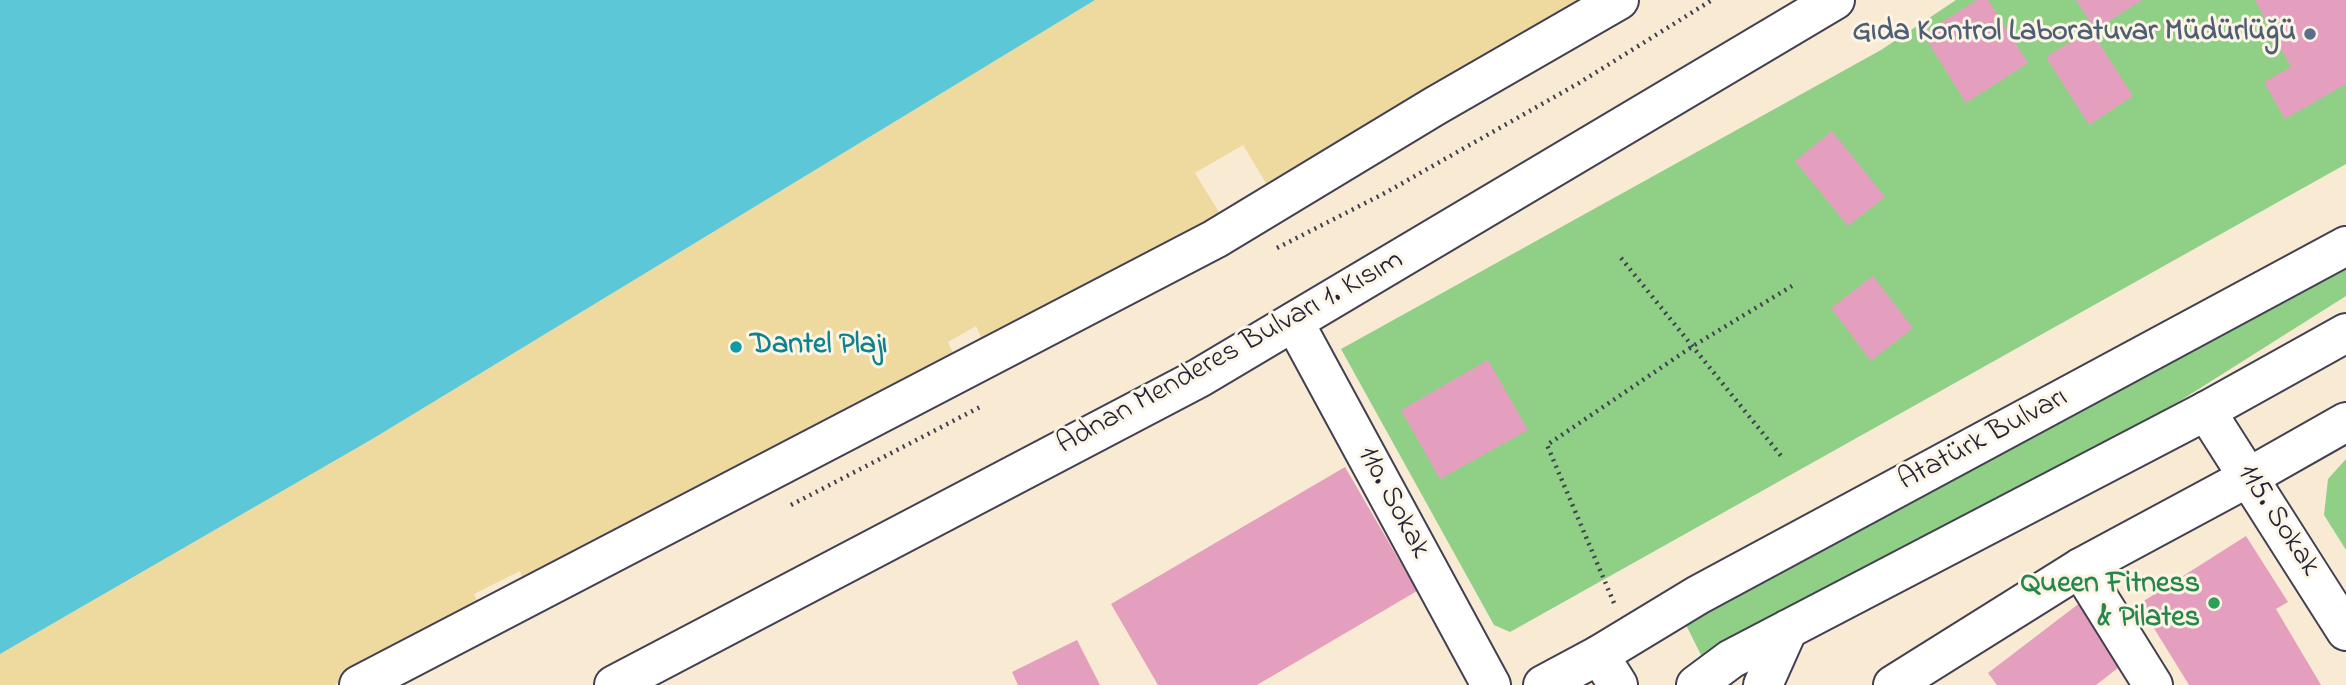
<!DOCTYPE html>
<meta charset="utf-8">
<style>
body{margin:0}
canvas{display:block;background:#f8ead3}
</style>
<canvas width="2346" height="685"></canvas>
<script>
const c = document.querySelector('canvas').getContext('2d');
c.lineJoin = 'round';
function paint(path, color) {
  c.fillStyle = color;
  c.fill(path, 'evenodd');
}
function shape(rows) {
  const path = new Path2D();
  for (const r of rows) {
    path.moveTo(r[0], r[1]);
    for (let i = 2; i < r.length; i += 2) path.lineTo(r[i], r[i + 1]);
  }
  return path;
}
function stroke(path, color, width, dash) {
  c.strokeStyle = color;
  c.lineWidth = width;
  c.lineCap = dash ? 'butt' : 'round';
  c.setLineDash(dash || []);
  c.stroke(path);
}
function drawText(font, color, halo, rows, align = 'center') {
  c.font = font + ' "Indie Flower",sans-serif';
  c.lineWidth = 6;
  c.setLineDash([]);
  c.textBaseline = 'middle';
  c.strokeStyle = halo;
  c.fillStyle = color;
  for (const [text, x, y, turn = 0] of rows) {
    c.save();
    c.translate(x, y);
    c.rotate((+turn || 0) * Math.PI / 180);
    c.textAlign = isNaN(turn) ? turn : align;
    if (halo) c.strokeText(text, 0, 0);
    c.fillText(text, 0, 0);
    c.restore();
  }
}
const green = shape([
 [1956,0,2346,0,2346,164,1510,632,1494,625,1341,349,1881,50],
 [2346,268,2346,296,1749,673,1724,685,1716,685,1686,625],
 [2346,459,2346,550,2324,515,2328,479]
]);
const sand = shape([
 [1095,0,1586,0,1266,183,1243,145,1195,173,1220,214,988,354,976,326,948,342,959,365,525,587,520,571,474,594,481,609,334,685,0,685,0,654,374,438]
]);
const water = shape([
 [0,0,1095,0,374,438,0,654]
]);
const building = shape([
 [1977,0,1988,0,2028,63,1966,103,1923,34],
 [2076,0,2142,0,2095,30],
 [2255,0,2346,0,2346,84,2285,119,2264,82,2291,67],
 [2090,29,2133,96,2089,125,2046,57],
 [1832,131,1885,197,1848,226,1795,161],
 [1873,276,1913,328,1871,361,1831,308],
 [1488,360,1528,430,1440,479,1401,410],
 [1345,467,1417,591,1257,685,1158,685,1111,604],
 [2246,536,2288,602,2276,609,2321,685,2189,685,2139,604],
 [2081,602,2127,661,2096,685,1997,685,1988,673],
 [1077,640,1100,685,1018,685,1012,672]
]);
const path = shape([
 [1277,248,1385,193,1579,83,1712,0],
 [1621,258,1782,457],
 [791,505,982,406],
 [1614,603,1547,445,1693,346,1792,286]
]);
const minor = shape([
 [1294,322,1491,685],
 [2206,411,2346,631],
 [2080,568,2153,685],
 [359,685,1215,239,1435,106,1619,0]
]);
const major = shape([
 [1599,655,1618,685],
 [614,685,1199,378,1835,0],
 [1893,685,2080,568,2249,477,2346,422]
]);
const highway = shape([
 [1543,685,1599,655,1698,595,2346,246],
 [1696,685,1731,659,2206,411,2346,333],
 [1763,685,1788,629]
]);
const markers = [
 [2310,34,7,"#5c6f8a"],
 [736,347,7,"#0f9aa8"],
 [2214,603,7,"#2e9e5b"]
];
const serviceNames = [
 ["Gıda Kontrol Laboratuvar Müdürlüğü",2296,34]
];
const cultureNames = [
 ["Dantel Plajı",750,347]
];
const streetNames = [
 ["Adnan Menderes Bulvarı 1. Kısım",1231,354,-29],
 ["Atatürk Bulvarı",1984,441,-28],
 ["110. Sokak",1392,503,62],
 ["115. Sokak",2277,521,57]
];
const leisureNames = [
 ["Queen Fitness",2200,586],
 ["& Pilates",2200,620]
];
paint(green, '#90d086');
paint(sand, '#eeda9e');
paint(water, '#5cc7d6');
paint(building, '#e59fbe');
stroke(minor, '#424052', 42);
stroke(major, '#424052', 42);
stroke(highway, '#424052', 42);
stroke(path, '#424052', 4.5, [2, 5]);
stroke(minor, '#fff', 38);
stroke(major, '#fff', 38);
stroke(highway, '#fff', 38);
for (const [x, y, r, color] of markers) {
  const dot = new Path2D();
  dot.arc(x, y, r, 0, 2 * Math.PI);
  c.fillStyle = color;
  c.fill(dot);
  stroke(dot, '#fcf5e5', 2.5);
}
drawText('bold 30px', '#4e5e75', '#fcf5e5', serviceNames, 'right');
drawText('bold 30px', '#0d838f', '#fcf5e5', cultureNames, 'left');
drawText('30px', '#22223b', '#fcf5e5', streetNames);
drawText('bold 30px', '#27864d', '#fcf5e5', leisureNames, 'right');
</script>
